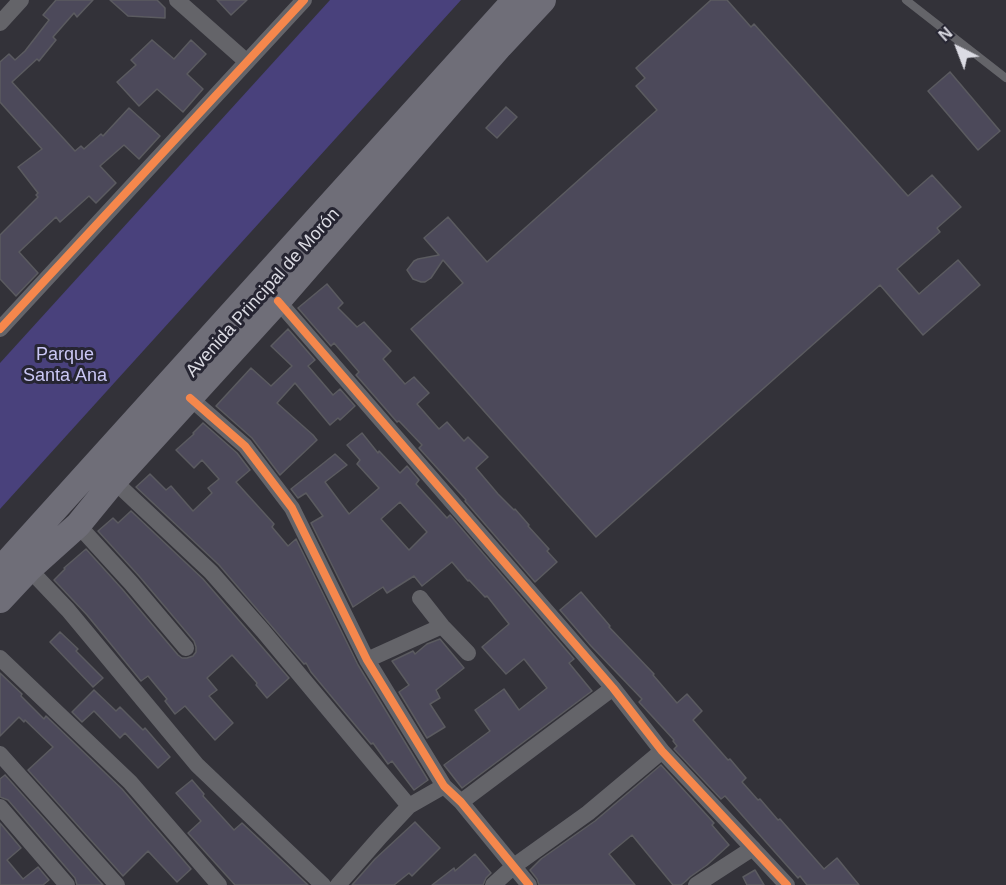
<!DOCTYPE html>
<meta charset="utf-8">
<style>
body{margin:0}
#map{position:relative;width:1006px;height:885px;overflow:hidden;background:#333239;font-family:Arial,sans-serif}
canvas{display:block}
.north{position:absolute;left:928px;top:18px;width:60px;height:60px;-webkit-text-stroke:4px #262532;paint-order:stroke;rotate:318deg;font-size:16px;font-weight:700;line-height:24px;text-align:center;color:#dbdbe3}
.north::after{content:'';display:block;margin:auto;width:21px;height:27px;background:#dbdbe3;clip-path:polygon(50% 0,100% 100%,50% 72%,0 100%)}
</style>
<div id="map">
<canvas width="1006" height="885"></canvas>
<div class="north">N</div>
</div>
<script>
const c = document.querySelector('canvas').getContext('2d');
c.lineJoin = 'round';
function paint(path, color) {
  c.fillStyle = color;
  c.fill(path, 'evenodd');
}
function shape(rows) {
  const path = new Path2D();
  for (const r of rows) {
    path.moveTo(r[0], r[1]);
    for (let i = 2; i < r.length; i += 2) path.lineTo(r[i], r[i + 1]);
  }
  return path;
}
function stroke(path, color, width, dash) {
  c.strokeStyle = color;
  c.lineWidth = width;
  c.lineCap = dash ? 'butt' : 'round';
  c.setLineDash(dash || []);
  c.stroke(path);
}
function drawText(font, color, halo, rows, align = 'center') {
  c.font = font + ' Arial,sans-serif';
  c.lineWidth = 6;
  c.setLineDash([]);
  c.textBaseline = 'middle';
  c.strokeStyle = halo;
  c.fillStyle = color;
  for (const [text, x, y, turn = 0] of rows) {
    c.save();
    c.translate(x, y);
    c.rotate((+turn || 0) * Math.PI / 180);
    c.textAlign = isNaN(turn) ? turn : align;
    if (halo) c.strokeText(text, 0, 0);
    c.fillText(text, 0, 0);
    c.restore();
  }
}
const green = shape([
 [330,0,461,0,0,509,0,363]
]);
const building = shape([
 [56,0,93,0,77,17,74,13,53,37,56,40,39,61,37,59,12,82,75,151,81,146,84,149,101,134,103,136,129,108,160,136,139,159,124,145,100,166,116,183,96,203,89,196,60,222,56,217,19,252,38,273,16,296,0,279,0,235,38,197,36,195,38,193,18,167,42,149,0,102,0,62,9,54,15,60,25,51,49,20,43,15,56,0],
 [110,0,157,0,165,8,165,18,128,16,110,0],
 [217,0,247,0,231,15,217,0],
 [711,0,727,0,751,27,754,24,908,196,932,175,961,207,937,228,940,232,897,269,919,294,958,260,980,285,923,335,880,285,596,537,411,329,463,283,443,260,431,278,425,282,421,282,413,279,407,270,414,261,418,259,439,255,424,238,448,217,487,262,657,110,636,86,645,78,636,68,711,0],
 [152,40,174,59,191,40,206,54,187,74,203,89,183,112,157,89,139,106,117,82,136,65,131,60,152,40],
 [950,72,1000,131,978,150,928,91,950,72],
 [506,107,517,117,497,138,486,128,506,107],
 [327,284,343,303,338,308,357,327,364,322,391,351,383,359,405,384,414,377,429,393,417,404,439,429,447,422,464,441,468,437,488,457,476,468,498,494,514,510,515,509,529,525,528,526,549,549,547,551,557,562,535,582,465,501,466,500,419,448,422,445,399,421,397,422,356,375,359,372,334,343,331,346,298,308,327,284],
 [288,329,315,360,308,366,333,395,340,389,355,406,340,420,338,418,330,425,295,383,277,403,313,435,317,440,280,475,252,438,216,406,251,368,271,386,292,366,271,346,288,329],
 [203,423,237,453,250,470,236,482,274,524,272,527,288,546,296,539,358,665,428,780,414,790,392,761,388,764,373,743,371,744,311,672,306,663,304,664,219,565,136,487,150,474,166,490,171,486,193,511,212,493,208,488,219,479,202,460,194,468,176,450,194,434,193,433,203,423],
 [362,433,378,453,379,451,400,473,407,466,419,480,416,484,447,518,450,515,574,659,569,663,592,691,462,788,444,765,490,731,475,710,504,689,519,710,547,688,524,659,506,674,482,647,509,624,487,596,485,597,469,580,468,581,452,562,422,586,414,576,387,593,383,587,353,607,311,523,323,516,306,493,298,498,291,489,335,454,347,465,325,482,349,514,379,488,357,464,360,460,347,445,362,433],
 [400,502,427,532,409,550,381,519,400,502],
 [131,511,203,579,289,678,267,698,256,685,257,683,232,655,207,678,217,690,209,696,233,723,215,740,185,706,175,714,165,701,167,699,148,676,141,681,87,615,54,580,65,569,64,568,86,549,123,590,178,655,182,658,187,658,193,656,196,652,196,647,194,641,139,576,98,531,113,518,118,523,131,511],
 [581,592,610,626,609,627,654,674,653,675,677,703,687,694,702,711,693,720,728,760,730,759,746,778,742,782,758,800,760,799,778,820,780,819,824,869,837,858,859,885,807,885,800,876,798,878,725,796,721,799,674,749,677,746,673,741,674,740,639,702,642,699,591,646,560,610,581,592],
 [60,632,78,649,76,651,103,678,93,687,50,642,60,632],
 [440,639,464,668,436,690,440,698,430,704,445,727,427,738,399,692,409,685,392,661,413,651,415,654,427,644,440,639],
 [0,673,22,694,21,696,44,719,46,716,122,789,191,869,177,882,148,851,123,876,28,770,53,747,25,720,24,722,19,717,0,736,0,673],
 [94,690,116,711,120,707,143,730,145,728,170,757,158,768,125,733,120,738,94,711,82,722,72,712,94,690],
 [661,765,714,823,712,825,729,845,707,865,690,877,686,881,681,885,673,885,632,835,609,854,635,885,539,885,537,879,530,870,541,859,595,821,661,765],
 [5,775,103,885,77,885,75,878,8,800,0,797,0,779,5,775],
 [192,780,204,794,203,796,234,830,242,823,308,885,235,885,188,833,201,821,176,793,192,780],
 [415,822,440,848,412,876,409,873,394,885,352,885,375,859,415,822],
 [0,823,21,848,7,860,23,879,38,867,49,880,43,885,0,885,0,823],
 [475,854,491,873,486,878,483,885,432,885,454,868,455,871,475,854],
 [755,870,764,885,747,885,743,877,755,870]
]);
const lane = shape([
 [906,0,1006,78]
]);
const street = shape([
 [177,0,247,62],
 [0,23,21,0],
 [278,301,613,688,662,751,787,885],
 [0,329,304,0],
 [190,398,245,446,292,508,367,660,444,786,461,802,529,885],
 [114,481,211,572,263,631,409,806],
 [78,525,131,583,186,648],
 [29,569,68,610,197,765,323,885],
 [420,598,442,626,468,653],
 [0,658,130,782,219,885],
 [367,660,442,626],
 [0,754,117,885],
 [461,802,613,688],
 [0,807,67,885],
 [338,885,381,836,409,806,444,786],
 [493,885,514,866,588,813,662,751],
 [696,885,753,848]
]);
const primary = shape([
 [0,570,515,0],
 [0,600,29,569,78,525,114,481,278,301,500,46,543,0]
]);
const cycleway = shape([
 [278,301,613,688,662,751,787,885],
 [0,329,304,0],
 [190,398,245,446,292,508,367,660,444,786,461,802,529,885]
]);
const streetNames = [
 ["Avenida Principal de Morón",263,293,-48]
];
const parkNames = [
 ["Parque",65,355],
 ["Santa Ana",65,376]
];
paint(green, '#49417c');
paint(building, '#4c495a');
stroke(building, '#5b5b60', 1.5);
stroke(lane, '#646469', 8);
stroke(street, '#646469', 16);
stroke(primary, '#6f6e78', 26);
stroke(cycleway, '#f5874c', 8);
drawText('18px', '#dbdbe3', '#262532', streetNames);
drawText('18px', '#cac7f5', '#262532', parkNames);
</script>
